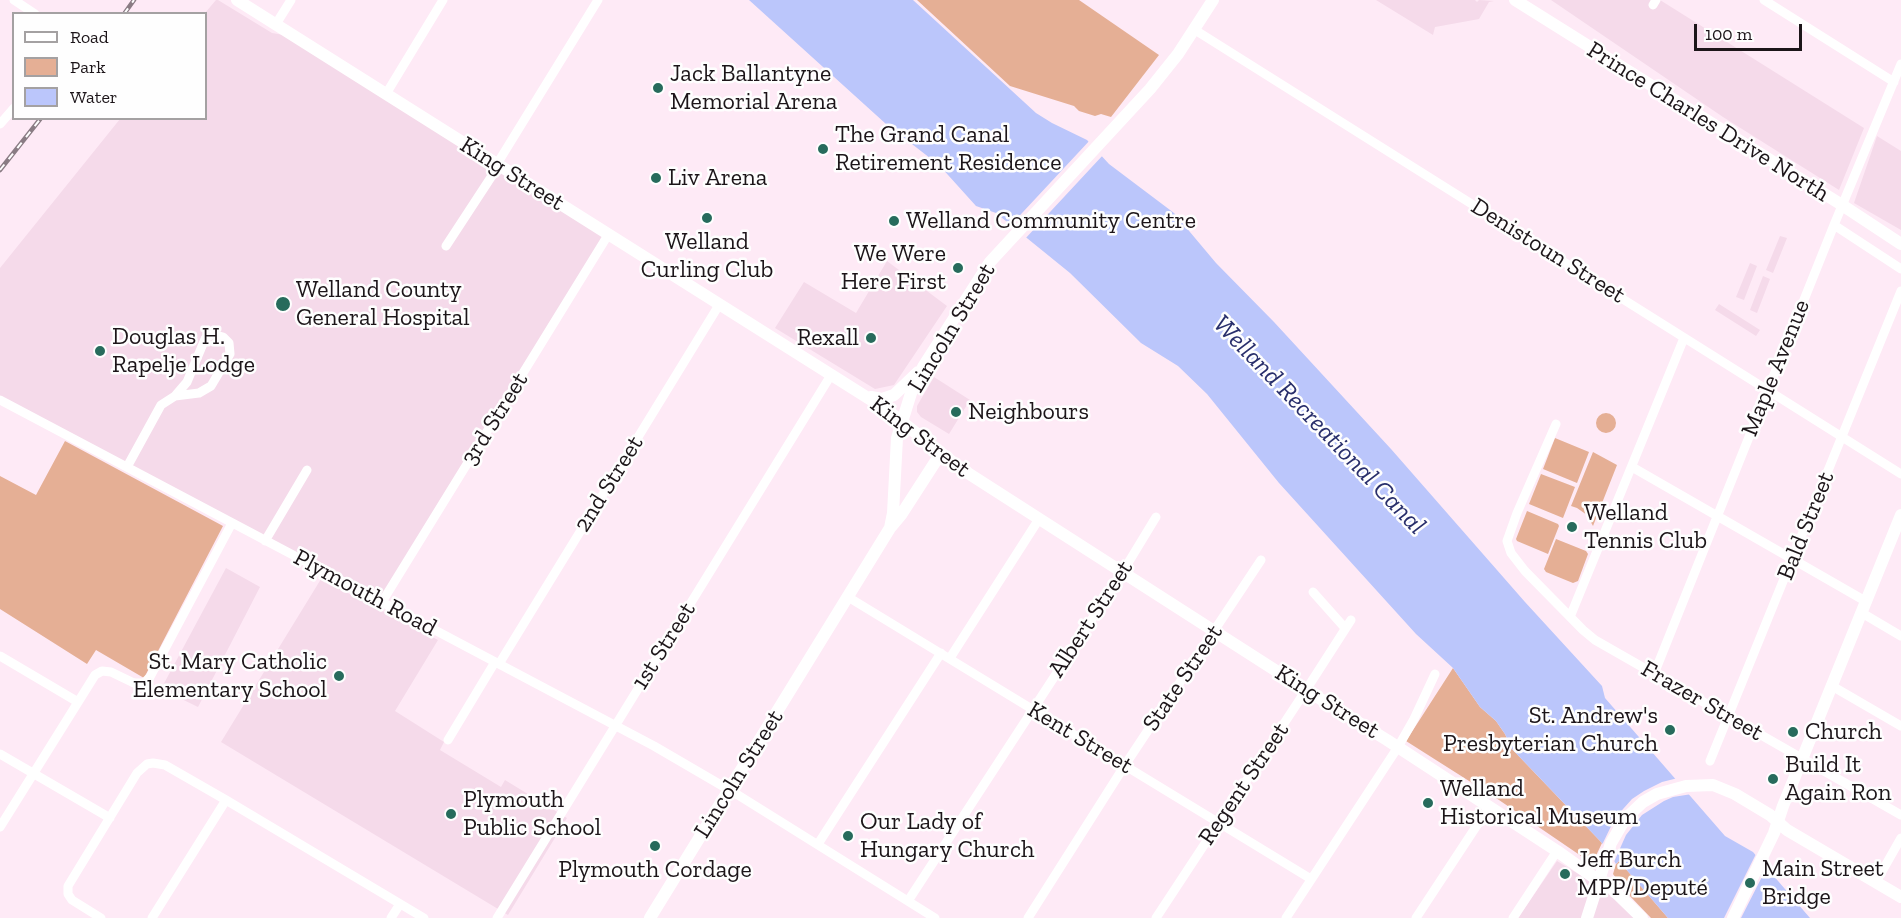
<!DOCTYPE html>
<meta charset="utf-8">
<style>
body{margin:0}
#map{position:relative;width:1901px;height:918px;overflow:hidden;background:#feeaf6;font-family:"Zilla Slab",serif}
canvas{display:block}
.legend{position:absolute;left:12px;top:12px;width:195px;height:108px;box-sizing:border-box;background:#fefefe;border:2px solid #a4a1a2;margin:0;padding:8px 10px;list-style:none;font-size:18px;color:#1c1519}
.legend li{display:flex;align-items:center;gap:12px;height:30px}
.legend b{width:30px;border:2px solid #a4a1a2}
.scale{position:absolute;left:1694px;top:24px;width:108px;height:27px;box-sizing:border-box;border:3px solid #1c1519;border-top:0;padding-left:8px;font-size:18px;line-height:21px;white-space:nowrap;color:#1c1519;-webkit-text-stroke:4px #fefefe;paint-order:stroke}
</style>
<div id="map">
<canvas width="1901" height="918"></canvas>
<ul class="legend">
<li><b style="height:8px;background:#fff"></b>Road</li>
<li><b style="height:16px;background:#e5af95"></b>Park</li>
<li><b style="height:16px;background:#bbc6fb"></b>Water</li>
</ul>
<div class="scale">100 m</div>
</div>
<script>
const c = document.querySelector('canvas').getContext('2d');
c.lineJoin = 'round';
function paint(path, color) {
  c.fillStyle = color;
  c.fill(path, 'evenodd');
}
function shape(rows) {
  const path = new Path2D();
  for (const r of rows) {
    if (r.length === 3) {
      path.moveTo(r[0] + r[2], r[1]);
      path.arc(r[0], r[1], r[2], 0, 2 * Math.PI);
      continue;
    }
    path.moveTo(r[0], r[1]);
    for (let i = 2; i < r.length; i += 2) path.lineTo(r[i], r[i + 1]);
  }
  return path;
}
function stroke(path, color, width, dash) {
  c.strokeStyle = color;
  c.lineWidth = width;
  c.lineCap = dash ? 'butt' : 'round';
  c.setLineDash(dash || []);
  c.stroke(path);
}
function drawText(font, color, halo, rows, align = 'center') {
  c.font = font + ' "Zilla Slab",serif';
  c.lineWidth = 5;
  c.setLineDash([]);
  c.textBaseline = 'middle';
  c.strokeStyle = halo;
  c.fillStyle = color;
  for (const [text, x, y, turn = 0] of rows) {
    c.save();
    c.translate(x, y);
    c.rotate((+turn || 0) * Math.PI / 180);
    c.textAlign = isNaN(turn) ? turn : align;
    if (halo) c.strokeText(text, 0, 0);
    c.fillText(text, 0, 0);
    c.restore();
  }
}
const built = shape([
 [216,0,218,0,272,33,296,37,608,235,382,602,0,400,0,268,120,119,206,118,205,13],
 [1376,0,1475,0,1477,2,1479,0,1494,1,1489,2,1479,19,1435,27,1433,35],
 [1551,0,1660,0,1864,128,1839,190,1723,117],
 [1877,136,1901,151,1901,230,1854,203],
 [1780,236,1787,238,1773,273,1766,270],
 [887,261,947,306,894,385,875,389,775,328,804,282,856,313],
 [1750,263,1757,266,1744,300,1736,297],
 [1763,276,1770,279,1757,313,1750,310],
 [1719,304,1760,330,1756,336,1715,310],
 [934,377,970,400,949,434,921,417,917,412,917,406],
 [226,568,260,587,198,707,161,689],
 [321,579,438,640,395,711,444,742,440,750,501,787,505,780,567,818,508,915,221,742],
 [1557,861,1618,898,1637,918,1518,918]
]);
const green = shape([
 [917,0,1079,0,1159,55,1111,117,1101,114,1095,116,1079,111,1074,106,1010,86],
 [1606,423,10],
 [1555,438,1589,452,1577,483,1543,469],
 [65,441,223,526,144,678,96,650,87,664,0,609,0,476,36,495],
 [1593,452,1617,465,1593,526,1587,515,1577,508,1571,506],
 [1541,474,1575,487,1563,518,1529,504],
 [1527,511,1558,524,1559,526,1548,554,1517,541,1516,539],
 [1556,539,1586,551,1588,554,1578,581,1573,583,1546,572,1544,569],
 [1453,668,1480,707,1496,721,1505,734,1512,749,1602,843,1593,862,1587,860,1499,800,1406,741],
 [1619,861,1668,918,1651,918,1627,893,1613,874,1616,864]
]);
const water = shape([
 [749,0,913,0,1036,113,1052,123,1087,140,1109,164,1174,213,1216,263,1274,322,1391,449,1525,602,1602,686,1605,698,1725,836,1753,852,1810,918,1668,918,1619,861,1616,864,1602,843,1512,749,1505,734,1496,721,1480,707,1453,668,1416,634,1279,483,1207,394,1178,366,1141,343,1070,273,996,213,976,206,939,165,886,124]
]);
const pier = shape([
 [1091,139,1104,154,1024,240,1009,227],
 [1678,778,1692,794,1673,797,1664,801,1642,815,1626,835,1614,862,1610,861,1601,847,1615,818,1632,799,1644,791,1662,782],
 [1756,854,1767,867,1741,918,1724,918]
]);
const minor = shape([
 [14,0,35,14],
 [1764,0,1894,82],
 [1653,5,1656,0],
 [276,24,291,0],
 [1195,30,1901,474],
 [386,94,443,0],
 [0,124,14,108],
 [497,164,598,0],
 [1834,225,1901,269],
 [446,246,499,165],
 [0,400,654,746,738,795,935,918],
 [1556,424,1517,513,1507,541,1511,553,1525,571,1583,630,1595,640,1901,815],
 [127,467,161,405,175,396,199,393,211,386,230,354,229,343,223,337,212,334,205,339,187,382,175,396],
 [1632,467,1867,602],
 [265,541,307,470],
 [1313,592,1345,628],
 [848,597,1311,879],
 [382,602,608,235],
 [1862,613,1901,636],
 [1570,617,1684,338],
 [0,656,78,702],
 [950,658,1039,519],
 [499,664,719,305],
 [1654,674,1834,225,1901,64],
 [1832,686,1901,726],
 [448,740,495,662],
 [0,754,110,818],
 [1710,761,1901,291],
 [0,827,95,675,102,671,111,672,138,685,143,684,150,677,232,523],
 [818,844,941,653],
 [1876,882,1901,838],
 [908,901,1122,573,1156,517],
 [101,918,72,900,68,894,68,886,137,773,147,764,153,763,165,765,226,800,424,918],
 [152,918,226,800],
 [391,918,400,904],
 [497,918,831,375],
 [1028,918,1125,765,1261,560],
 [1156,918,1306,690,1351,620],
 [1286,918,1398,747,1414,719,1435,674],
 [1416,918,1489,807],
 [1513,918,1557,851]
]);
const major = shape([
 [237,0,887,410,960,468,1306,690,1387,740,1557,851,1599,881,1609,886,1642,918],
 [1515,0,1842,205,1901,244],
 [871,397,882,399,894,395,918,372],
 [891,527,901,515,941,453],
 [650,918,890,528,893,513,897,438,912,390,923,367,990,262,1150,89,1178,54,1213,0],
 [1587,918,1611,843,1625,819,1643,802,1657,794,1686,786,1713,785,1735,794,1770,815,1787,830,1901,897],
 [1733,918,1774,833,1783,806,1901,515]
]);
const rail = shape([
 [124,14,134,0],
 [0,170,41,118]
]);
const markers = [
 [658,88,6,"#276b5c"],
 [823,149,6,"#276b5c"],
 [656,178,6,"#276b5c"],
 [707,218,6,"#276b5c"],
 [894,221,6,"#276b5c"],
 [958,268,6,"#276b5c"],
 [283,304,8,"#276b5c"],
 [871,338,6,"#276b5c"],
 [100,351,6,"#276b5c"],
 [956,412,6,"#276b5c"],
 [1572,527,6,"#276b5c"],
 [339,676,6,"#276b5c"],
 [1670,730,6,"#276b5c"],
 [1793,732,6,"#276b5c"],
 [1773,779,6,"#276b5c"],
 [1428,803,6,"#276b5c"],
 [451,814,6,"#276b5c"],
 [848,836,6,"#276b5c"],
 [655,846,6,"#276b5c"],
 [1565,874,6,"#276b5c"],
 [1750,883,6,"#276b5c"]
];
const poiNames = [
 ["Jack Ballantyne",670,74],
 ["Memorial Arena",670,102],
 ["The Grand Canal",835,135],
 ["Retirement Residence",835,163],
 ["Liv Arena",668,178],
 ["Welland Community Centre",906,221],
 ["Welland",707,242,"center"],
 ["Curling Club",707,270,"center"],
 ["We Were",946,254,"right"],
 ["Here First",946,282,"right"],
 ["Welland County",296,290],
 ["General Hospital",296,318],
 ["Douglas H.",112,337],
 ["Rapelje Lodge",112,365],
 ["Rexall",859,338,"right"],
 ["Neighbours",968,412],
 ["Welland",1584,513],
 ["Tennis Club",1584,541],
 ["St. Mary Catholic",327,662,"right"],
 ["Elementary School",327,690,"right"],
 ["St. Andrew's",1658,716,"right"],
 ["Presbyterian Church",1658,744,"right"],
 ["Church",1805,732],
 ["Build It",1785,765],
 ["Again Ron",1785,793],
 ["Welland",1440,789],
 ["Historical Museum",1440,817],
 ["Plymouth",463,800],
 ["Public School",463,828],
 ["Our Lady of",860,822],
 ["Hungary Church",860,850],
 ["Jeff Burch",1577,860],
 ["MPP/Deputé",1577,888],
 ["Main Street",1762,869],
 ["Bridge",1762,897],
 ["Plymouth Cordage",655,870,"center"]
];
const streetNames = [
 ["Prince Charles Drive North",1708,122,32],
 ["King Street",512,174,32],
 ["Denistoun Street",1548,251,32],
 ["Lincoln Street",952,328,-59],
 ["Maple Avenue",1776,368,-68],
 ["3rd Street",495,419,-58],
 ["King Street",920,437,37],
 ["2nd Street",609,484,-58],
 ["Bald Street",1806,526,-68],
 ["Plymouth Road",365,593,28],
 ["Albert Street",1091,619,-57],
 ["1st Street",664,646,-58],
 ["State Street",1183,678,-56],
 ["Frazer Street",1702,701,30],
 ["King Street",1327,702,32],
 ["Kent Street",1080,738,31],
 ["Lincoln Street",739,774,-58],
 ["Regent Street",1244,784,-56]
];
const waterNames = [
 ["Welland Recreational Canal",1319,425,46]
];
paint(built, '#f5daea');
paint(green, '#e5af95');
paint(water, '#bbc6fb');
paint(pier, '#feeaf6');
stroke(minor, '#fff', 9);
stroke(major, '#fff', 12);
stroke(rail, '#8a7c84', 4.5);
stroke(rail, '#fefefe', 2, [7]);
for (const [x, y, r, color] of markers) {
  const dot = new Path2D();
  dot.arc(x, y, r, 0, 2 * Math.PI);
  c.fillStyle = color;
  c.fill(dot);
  stroke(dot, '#fefefe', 2);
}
drawText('24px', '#1c1519', '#fefefe', poiNames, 'left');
drawText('24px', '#1c1519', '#fefefe', streetNames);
drawText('italic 26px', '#292f6c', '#fefefe', waterNames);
</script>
